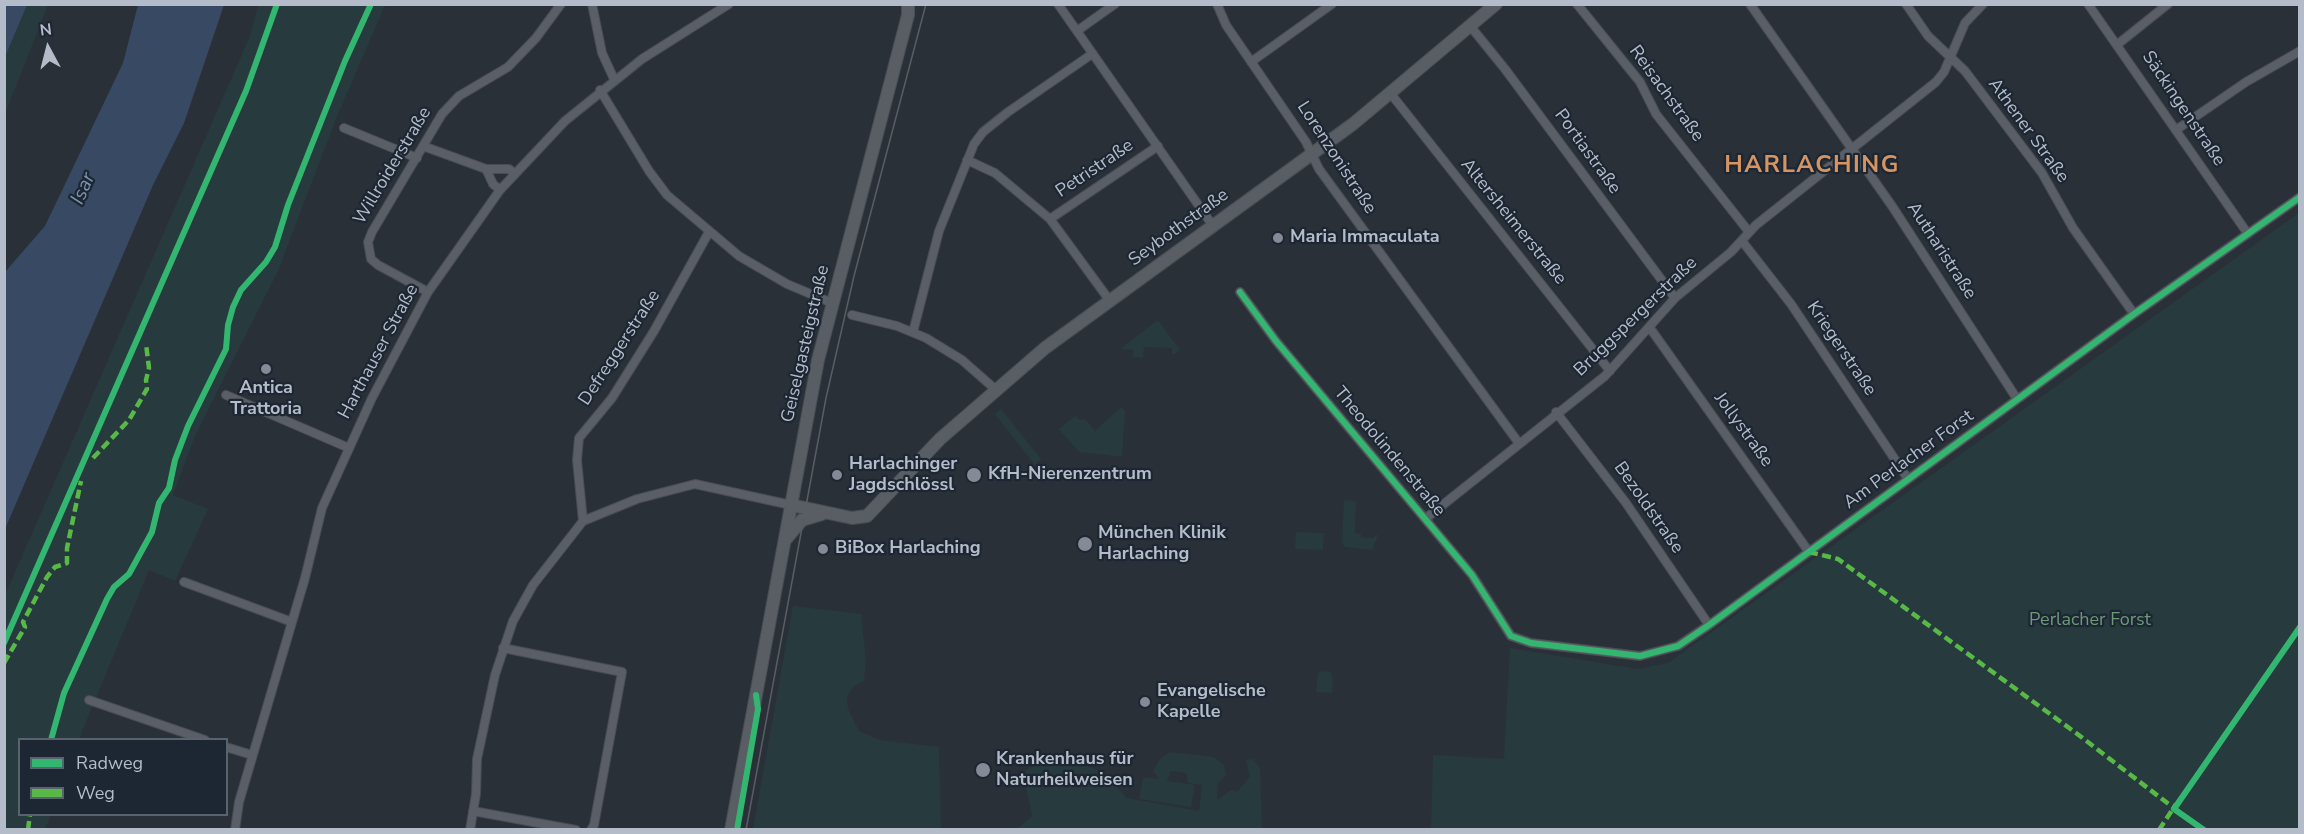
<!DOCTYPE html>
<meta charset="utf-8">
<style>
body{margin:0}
#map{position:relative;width:2304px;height:834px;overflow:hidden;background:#2a3038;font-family:"Nunito Sans",sans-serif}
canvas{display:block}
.frame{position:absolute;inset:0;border:6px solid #b4bcc9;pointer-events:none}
.legend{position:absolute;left:18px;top:738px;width:210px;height:78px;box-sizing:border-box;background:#1d2633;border:2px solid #59626f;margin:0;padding:8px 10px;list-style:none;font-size:18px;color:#b4bcc9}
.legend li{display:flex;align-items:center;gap:12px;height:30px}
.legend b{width:30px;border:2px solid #59626f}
.north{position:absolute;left:18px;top:18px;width:60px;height:60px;-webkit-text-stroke:4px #1d2633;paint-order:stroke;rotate:353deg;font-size:16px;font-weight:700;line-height:24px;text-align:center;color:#b4bcc9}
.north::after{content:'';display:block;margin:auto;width:21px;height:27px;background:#b4bcc9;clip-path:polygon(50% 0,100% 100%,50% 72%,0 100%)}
</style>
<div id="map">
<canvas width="2304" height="834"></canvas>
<div class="frame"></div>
<ul class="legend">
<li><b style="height:8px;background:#33b770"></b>Radweg</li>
<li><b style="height:8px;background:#58b947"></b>Weg</li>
</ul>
<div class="north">N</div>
</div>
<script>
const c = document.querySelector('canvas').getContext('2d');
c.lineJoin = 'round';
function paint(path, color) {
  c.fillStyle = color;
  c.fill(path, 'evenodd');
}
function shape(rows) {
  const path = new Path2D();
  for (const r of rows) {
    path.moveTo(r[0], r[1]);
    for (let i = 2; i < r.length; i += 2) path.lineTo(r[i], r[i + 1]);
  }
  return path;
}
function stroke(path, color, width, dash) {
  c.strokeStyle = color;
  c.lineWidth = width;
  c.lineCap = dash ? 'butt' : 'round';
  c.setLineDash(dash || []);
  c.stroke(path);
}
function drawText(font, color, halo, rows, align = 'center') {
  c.font = font + ' "Nunito Sans",sans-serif';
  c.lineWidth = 4.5;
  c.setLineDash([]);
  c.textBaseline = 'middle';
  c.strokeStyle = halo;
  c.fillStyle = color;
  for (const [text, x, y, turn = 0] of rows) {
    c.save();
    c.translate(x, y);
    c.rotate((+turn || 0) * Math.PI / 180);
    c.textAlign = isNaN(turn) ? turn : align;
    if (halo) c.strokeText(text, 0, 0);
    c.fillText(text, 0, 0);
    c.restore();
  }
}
const green = shape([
 [27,5,48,5,5,114,5,57],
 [258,5,385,5,336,119,278,271,195,436,173,495,208,509,175,581,149,570,79,739,20,740,20,814,51,815,45,829,5,830,5,595,250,36],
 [2299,213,2299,829,1431,829,1433,755,1504,759,1510,648,1638,669,1668,663],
 [1158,320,1180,350,1175,354,1172,354,1172,348,1144,347,1143,358,1133,357,1133,350,1120,349],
 [1121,407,1125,411,1122,457,1079,452,1059,429,1075,416,1079,420,1085,419,1095,431],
 [1001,409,1041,459,1035,465,995,414],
 [1344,500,1356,501,1355,533,1361,534,1361,537,1374,538,1375,535,1378,535,1372,550,1345,547,1342,543],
 [1296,532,1324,533,1323,550,1295,549],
 [793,606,861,614,866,660,864,681,853,687,847,696,848,709,859,731,880,740,939,747,941,829,753,829],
 [1321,671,1330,672,1333,679,1332,693,1316,692,1318,673],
 [1170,752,1214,757,1224,765,1226,775,1218,783,1217,800,1231,790,1237,792,1250,776,1246,760,1253,759,1260,768,1262,829,1017,829,1032,816,1023,772,1047,757,1063,757,1107,774,1126,798,1199,811,1202,785,1188,783,1186,773,1171,771,1167,781,1195,785,1191,807,1139,799,1143,777,1159,779,1153,771,1160,759]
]);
const water = shape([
 [5,4,27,5,5,57,4,5],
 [138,5,224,5,184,123,153,185,5,529,5,272,45,226,123,63]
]);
const street = shape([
 [592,4,602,53,614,79],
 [1058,4,1213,226],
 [1217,4,1226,25,1306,142,1319,169,1518,442],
 [1577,4,1640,82,1656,114,1749,232],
 [1750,4,1892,206,2017,399],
 [1906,4,1928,36,1965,71,2042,173,2073,228,2134,314],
 [2088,4,2248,234],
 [1471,27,1505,69,1675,298],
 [1077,31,1115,4],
 [2118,44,2168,4],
 [1251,62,1332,4],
 [600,90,649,171,667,195,739,256,787,284,832,303],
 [1391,94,1610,371],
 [344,128,417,158],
 [2176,130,2246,82,2300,51],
 [423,146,486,169,509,169,514,173],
 [967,160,995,173,1050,219,1110,301],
 [486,169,493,184,500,190],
 [1050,219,1158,146],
 [1742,241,1791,304,1908,479],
 [428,292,378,265,371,259,368,242,372,232,442,114,459,96,508,67,536,38,561,4],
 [1240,292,1276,341,1472,575,1511,636,1531,643,1640,656,1678,646,1709,625,2134,314,2300,197],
 [852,315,897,326,926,338,962,360,995,389],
 [1650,328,1809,552],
 [913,332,939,231,974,144,983,132,1008,112,1092,54],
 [226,395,349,448],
 [1556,412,1626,503,1709,625],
 [1425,519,1605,376,1675,298,1731,252,1756,225,1936,82,1944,72,1965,23,1983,4],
 [583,521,577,460,579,438,612,398,654,331,709,232],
 [184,582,292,622],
 [503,648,622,672,594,825,591,830],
 [89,700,205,740],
 [226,747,252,755],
 [473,811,576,830],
 [235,830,239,802,305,578,322,508,372,398,428,292,500,190,565,121,642,59,729,4],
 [470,830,476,794,477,759,495,675,513,621,533,585,583,521,637,499,695,484,791,505]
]);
const secondary = shape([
 [791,505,852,518,867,516,940,439,1045,348,1353,124,1496,4],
 [786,539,802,520,822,514],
 [731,830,818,360,908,15,908,4]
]);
const tram = shape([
 [746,830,826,398,854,276,926,4]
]);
const quiet = shape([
 [93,458,129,420,147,389,146,380,149,368,146,344],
 [1809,552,1838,559,2076,733,2179,812],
 [4,663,25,627,23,622,47,577,55,567,67,563,67,548,81,481],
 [28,830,30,814],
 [2159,830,2176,804]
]);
const cycleway = shape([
 [1240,292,1276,341,1472,575,1511,636,1531,643,1640,656,1678,646,1709,625,2134,314,2300,197],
 [4,643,246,91,277,4],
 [51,740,64,693,107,599,114,587,129,574,152,532,159,503,169,488,175,460,188,426,226,349,228,325,233,307,241,290,266,262,275,247,288,205,345,61,371,4],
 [737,830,758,709,756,695],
 [2204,830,2174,809,2300,627]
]);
const markers = [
 [1278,238,6,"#848b96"],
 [266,369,6,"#848b96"],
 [837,475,6,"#848b96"],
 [974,475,8,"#848b96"],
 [1085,544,8,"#848b96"],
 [823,549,6,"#848b96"],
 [1145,702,6,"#848b96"],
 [983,770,8,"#848b96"]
];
const streetNames = [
 ["Reisachstraße",1666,94,54],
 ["Säckingenstraße",2183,109,56],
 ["Athener Straße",2028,131,54],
 ["Portiastraße",1587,152,54],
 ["Lorenzonistraße",1336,158,57],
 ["Willroiderstraße",393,166,-59],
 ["Petristraße",1095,169,-34],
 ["Altersheimerstraße",1513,222,51],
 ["Seybothstraße",1179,228,-36],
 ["Autharistraße",1941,251,57],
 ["Bruggspergerstraße",1636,317,-44],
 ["Geiselgasteigstraße",806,344,-77],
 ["Defreggerstraße",620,348,-57],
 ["Kriegerstraße",1841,349,56],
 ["Harthauser Straße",379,352,-62],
 ["Jollystraße",1743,430,54],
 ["Theodolindenstraße",1389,452,50],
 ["Am Perlacher Forst",1909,460,-36],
 ["Bezoldstraße",1648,508,55]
];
const poiNames = [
 ["Maria Immaculata",1290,238],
 ["Antica",266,389,"center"],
 ["Trattoria",266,410,"center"],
 ["Harlachinger",849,465],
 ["Jagdschlössl",849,486],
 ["KfH-Nierenzentrum",988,475],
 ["München Klinik",1098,534],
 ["Harlaching",1098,555],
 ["BiBox Harlaching",835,549],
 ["Evangelische",1157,692],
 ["Kapelle",1157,713],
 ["Krankenhaus für",996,760],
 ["Naturheilweisen",996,781]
];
const parkNames = [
 ["Perlacher Forst",2090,621]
];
const waterNames = [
 ["Isar",84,189,-66]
];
const districtNames = [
 ["HARLACHING",1812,166]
];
paint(green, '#273a3e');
paint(water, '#384963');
stroke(street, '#484c53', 10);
stroke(secondary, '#484c53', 14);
stroke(street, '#5a5e66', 8);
stroke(secondary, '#595d64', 12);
stroke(tram, '#595d64', 1.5);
stroke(quiet, '#58b947', 4.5, [9, 4.5]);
stroke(cycleway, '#33b770', 6);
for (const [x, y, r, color] of markers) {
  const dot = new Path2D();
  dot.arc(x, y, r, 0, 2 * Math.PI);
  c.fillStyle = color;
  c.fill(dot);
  stroke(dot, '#1d2633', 2);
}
drawText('18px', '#b4bcc9', '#1d2633', streetNames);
drawText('bold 18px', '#b4bcc9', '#1d2633', poiNames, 'left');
drawText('18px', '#6b9a76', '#1d2633', parkNames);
drawText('italic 20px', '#7c92b1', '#1d2633', waterNames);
c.letterSpacing = '1.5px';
drawText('bold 24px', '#d59563', '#1d2633', districtNames);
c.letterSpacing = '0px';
</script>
